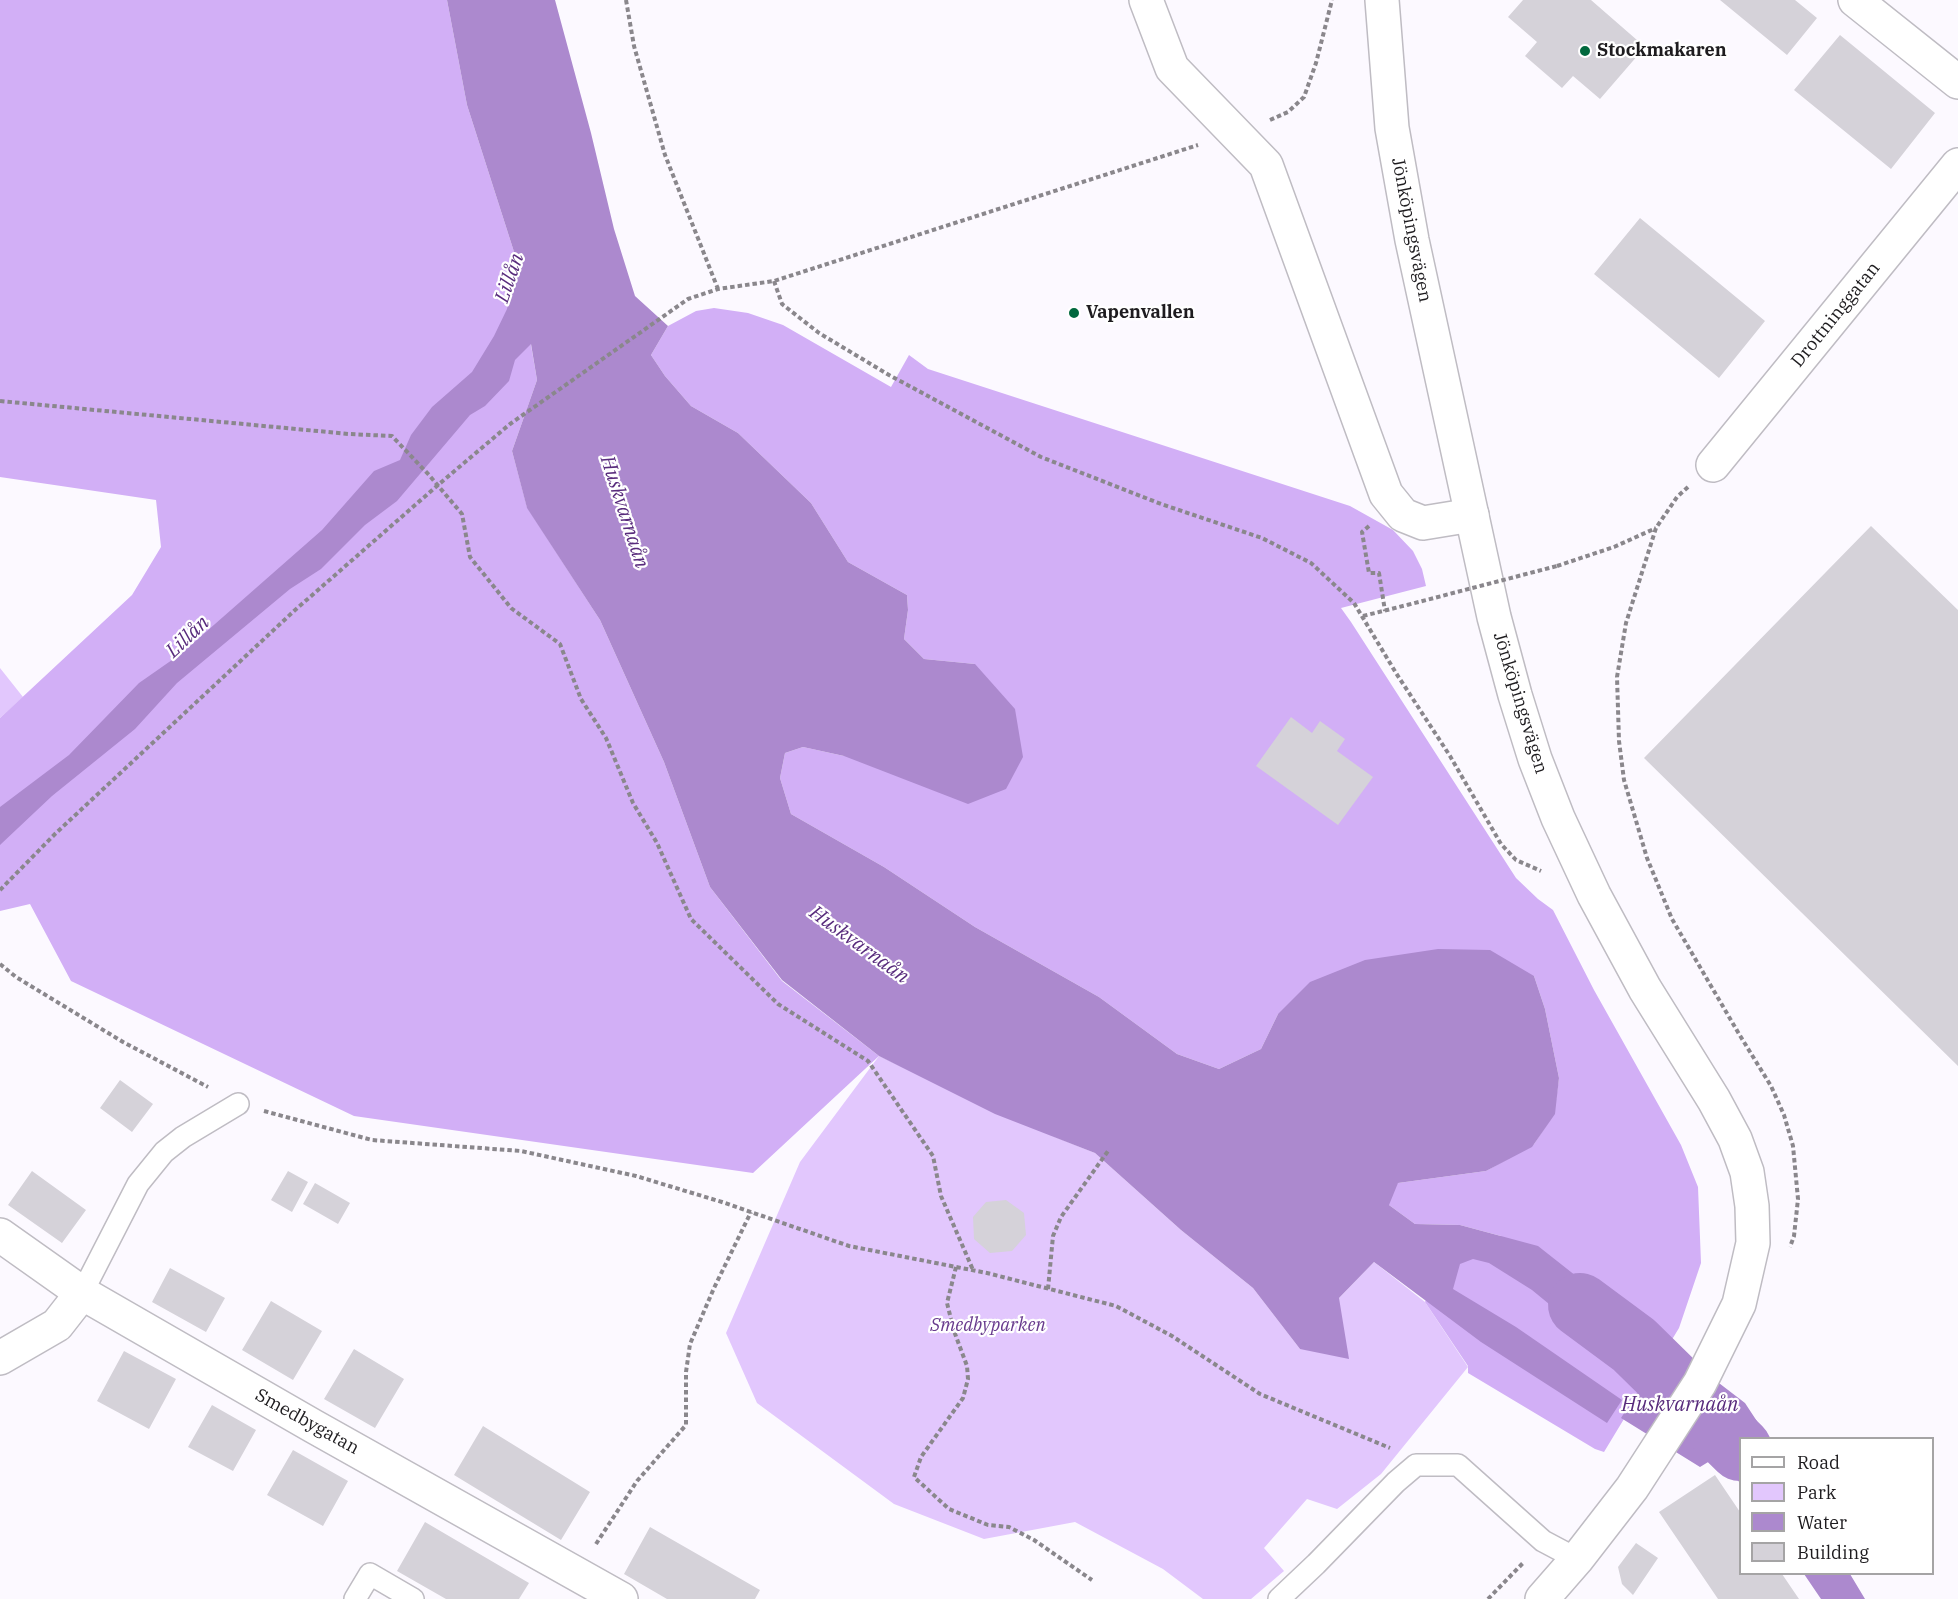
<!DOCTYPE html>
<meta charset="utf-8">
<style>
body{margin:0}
#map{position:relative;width:1958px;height:1599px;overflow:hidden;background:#fcf9ff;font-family:"IBM Plex Serif",serif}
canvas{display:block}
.legend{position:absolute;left:1739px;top:1437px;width:195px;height:138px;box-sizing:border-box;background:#fff;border:2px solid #a5a4a5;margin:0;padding:8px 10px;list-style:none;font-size:18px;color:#1e1c1f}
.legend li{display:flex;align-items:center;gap:12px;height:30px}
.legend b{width:30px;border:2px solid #a5a4a5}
</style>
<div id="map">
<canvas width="1958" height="1599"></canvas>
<ul class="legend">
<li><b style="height:8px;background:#fff"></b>Road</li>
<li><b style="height:16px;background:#e2c7fd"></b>Park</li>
<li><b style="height:16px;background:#ac89ce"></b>Water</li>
<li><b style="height:16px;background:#d5d2d9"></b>Building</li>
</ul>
</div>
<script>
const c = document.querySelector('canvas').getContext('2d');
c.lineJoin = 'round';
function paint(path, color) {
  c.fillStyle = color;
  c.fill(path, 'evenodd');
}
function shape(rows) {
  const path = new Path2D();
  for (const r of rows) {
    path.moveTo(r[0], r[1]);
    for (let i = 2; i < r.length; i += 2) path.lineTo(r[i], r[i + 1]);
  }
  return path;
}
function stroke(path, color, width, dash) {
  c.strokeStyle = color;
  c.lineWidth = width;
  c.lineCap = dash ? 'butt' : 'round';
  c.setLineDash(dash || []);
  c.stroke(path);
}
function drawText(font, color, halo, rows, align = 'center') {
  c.font = font + ' "IBM Plex Serif",serif';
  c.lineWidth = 4.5;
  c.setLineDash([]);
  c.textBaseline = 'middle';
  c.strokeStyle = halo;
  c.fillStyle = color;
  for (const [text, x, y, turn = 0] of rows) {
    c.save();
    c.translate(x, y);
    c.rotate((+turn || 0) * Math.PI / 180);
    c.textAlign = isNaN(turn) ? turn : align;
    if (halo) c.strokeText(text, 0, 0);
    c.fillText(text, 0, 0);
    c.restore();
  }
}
const green = shape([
 [0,668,23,697,0,718],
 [879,1056,1055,1137,1095,1153,1181,1230,1253,1288,1300,1349,1339,1298,1374,1262,1425,1302,1468,1367,1381,1474,1337,1509,1307,1499,1264,1548,1284,1571,1251,1599,1203,1599,1163,1569,1075,1522,984,1539,894,1504,757,1403,726,1333,800,1162]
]);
const forest = shape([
 [0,0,447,0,467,105,516,258,537,380,512,451,527,507,600,620,664,762,710,887,782,981,879,1056,753,1173,354,1116,71,981,30,904,0,911,0,718,132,595,161,547,156,500,0,477],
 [714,308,748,313,783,325,891,387,909,355,928,369,1350,506,1393,530,1413,551,1422,569,1426,586,1341,608,1351,622,1516,878,1538,899,1553,910,1594,990,1681,1145,1698,1187,1701,1263,1679,1328,1604,1452,1595,1449,1468,1373,1468,1366,1425,1302,1446,1255,1501,1236,1460,1225,1415,1224,1389,1205,1389,1188,1398,1183,1486,1171,1534,1144,1554,1114,1559,1078,1545,1009,1534,976,1278,1014,1261,1049,1219,1069,1177,1054,1099,997,975,927,884,867,791,814,780,778,785,753,803,747,844,756,975,664,924,659,904,639,908,610,907,595,848,562,811,503,738,433,691,406,665,376,651,355,668,326,696,311]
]);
const water = shape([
 [447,0,555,0,591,133,614,229,635,296,668,326,651,355,665,376,691,406,738,433,811,503,848,562,907,595,908,610,904,639,924,659,975,664,1015,709,1023,757,1006,789,968,804,844,756,803,747,785,753,780,778,791,814,884,867,975,927,1099,997,1177,1054,1219,1069,1261,1049,1278,1014,1310,982,1365,960,1438,949,1490,950,1534,976,1545,1009,1559,1078,1555,1114,1532,1147,1486,1171,1398,1183,1389,1205,1415,1224,1460,1225,1538,1246,1661,1343,1638,1377,1532,1290,1489,1263,1473,1259,1460,1264,1453,1289,1516,1327,1622,1400,1607,1423,1481,1342,1374,1262,1339,1298,1349,1359,1300,1349,1253,1288,1181,1230,1095,1153,995,1114,879,1056,782,980,710,887,664,762,600,620,527,508,512,451,537,380,531,344,515,360,509,381,485,406,470,415,397,501,365,525,321,569,290,589,177,683,135,729,52,796,0,845,0,807,69,755,139,683,182,653,322,530,374,471,400,460,411,435,432,407,472,372,494,336,507,309,517,265,516,258,467,105],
 [1668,1344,1745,1403,1768,1438,1740,1438,1740,1483,1718,1456,1700,1467,1621,1418],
 [1804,1574,1850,1574,1865,1599,1821,1599]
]);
const river = shape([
 [1580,1305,1634,1345,1740,1449]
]);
const building = shape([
 [1523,0,1591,0,1645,47,1600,99,1573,76,1562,88,1525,56,1537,42,1508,17],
 [1720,0,1795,0,1817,18,1787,55],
 [1840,35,1935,113,1891,169,1794,90],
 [1640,218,1765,321,1719,378,1594,274],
 [1871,526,1958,610,1958,1066,1644,758],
 [1291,717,1312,733,1320,721,1345,739,1337,751,1373,777,1338,825,1256,766],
 [120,1080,153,1104,132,1132,100,1108],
 [32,1171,86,1210,62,1243,8,1205],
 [288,1171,308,1182,292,1212,271,1200],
 [315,1183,350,1203,338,1224,303,1204],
 [1006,1200,1024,1213,1026,1235,1012,1251,990,1253,974,1239,973,1217,986,1202],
 [170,1268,225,1298,206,1332,152,1302],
 [271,1301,322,1331,293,1380,242,1350],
 [354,1349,404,1379,375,1428,324,1399],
 [124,1351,176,1379,149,1429,97,1401],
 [212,1405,256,1430,233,1471,188,1447],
 [483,1426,590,1492,561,1540,454,1475],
 [293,1450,348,1481,323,1526,267,1495],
 [1715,1475,1740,1512,1740,1574,1782,1574,1799,1599,1718,1599,1659,1512],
 [425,1522,529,1583,519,1599,446,1599,397,1571],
 [650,1527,760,1590,755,1599,667,1599,624,1574],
 [1636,1543,1658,1558,1633,1595,1622,1584,1618,1567]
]);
const path = shape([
 [626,0,634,46,665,155,718,289],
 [1270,120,1288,112,1304,97,1316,63,1332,0],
 [774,281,782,304,819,333,889,375,1041,457,1161,504,1262,538,1311,563,1354,603,1396,673,1450,756,1501,844,1516,860,1541,871],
 [0,401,349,434,392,436,429,475,462,514,470,557,511,608,560,644,581,699,606,738,633,803,657,843,691,919,778,1004,868,1061,933,1156,941,1196,973,1270],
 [1688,487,1677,497,1656,528,1626,623,1617,677,1619,741,1624,780,1647,858,1672,919,1739,1034,1771,1086,1784,1115,1793,1146,1798,1199,1794,1236,1790,1247],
 [1369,526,1362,532,1369,573,1379,573,1385,611],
 [1557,566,1614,547,1656,528],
 [1363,616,1407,605],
 [0,890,55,834,294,611,438,485,510,424,688,299,718,289,774,281,1198,145],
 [0,964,16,977,123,1042,208,1087],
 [264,1111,372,1140,521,1151,636,1176,722,1202,849,1246,987,1273,1116,1306,1172,1336,1260,1394,1390,1448],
 [956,1267,947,1303,954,1331,967,1366,968,1379,963,1398,921,1457,914,1477,949,1509,988,1525,1009,1527,1034,1540,1092,1580],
 [1048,1289,1053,1236,1061,1217,1108,1151],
 [596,1544,637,1481,686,1425,686,1372,690,1344,714,1288,751,1212],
 [1488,1599,1523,1563]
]);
const service = shape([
 [82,1293,138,1184,164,1152,183,1137,238,1104],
 [355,1599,370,1574,413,1599],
 [1279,1599,1316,1564,1396,1482,1416,1465,1458,1465,1543,1541,1577,1559]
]);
const minor = shape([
 [1146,0,1172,68,1266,165,1386,494,1403,515,1423,523,1472,515],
 [1855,0,1958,82],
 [1713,465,1958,165],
 [0,1235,82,1293,313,1426,621,1599],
 [0,1358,57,1325,82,1293]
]);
const tertiary = shape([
 [1382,0,1392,128,1412,240,1494,617,1515,695,1535,759,1558,818,1594,895,1645,989,1714,1100,1735,1139,1747,1172,1752,1206,1753,1243,1739,1304,1700,1383,1632,1488,1577,1559,1542,1599]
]);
const pathBridge = shape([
 [1407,605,1557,566]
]);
const markers = [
 [1585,51,6,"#01683d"],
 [1074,313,6,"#01683d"]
];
const poiNames = [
 ["Stockmakaren",1597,51],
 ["Vapenvallen",1086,313]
];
const streetNames = [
 ["Jönköpingsvägen",1411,230,79],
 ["Drottninggatan",1836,315,-51],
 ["Jönköpingsvägen",1520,703,73],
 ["Smedbygatan",307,1422,29]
];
const parkNames = [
 ["Smedbyparken",988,1326]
];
const waterNames = [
 ["Lillån",510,278,-71],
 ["Huskvarnaån",624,512,72],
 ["Lillån",188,637,-43],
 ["Huskvarnaån",859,945,36],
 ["Huskvarnaån",1680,1405]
];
paint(green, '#e2c7fd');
paint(forest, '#d2aff6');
paint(water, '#ac89ce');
stroke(river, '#ac89ce', 64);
paint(building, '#d5d2d9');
stroke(service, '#bfbcc3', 24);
stroke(minor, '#bfbcc3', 36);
stroke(tertiary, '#bfbcc3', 36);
stroke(path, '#8a878c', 4, [4.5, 3]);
stroke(service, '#fff', 21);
stroke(minor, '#fff', 33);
stroke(tertiary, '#fff', 33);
stroke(pathBridge, '#8a878c', 4, [4.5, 3]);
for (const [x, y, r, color] of markers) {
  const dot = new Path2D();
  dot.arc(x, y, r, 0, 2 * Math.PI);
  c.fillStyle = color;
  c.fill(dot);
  stroke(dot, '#fff', 2);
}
drawText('bold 18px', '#1e1c1f', '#fff', poiNames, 'left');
drawText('18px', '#1e1c1f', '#fff', streetNames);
drawText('italic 18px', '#683a8d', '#fff', parkNames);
drawText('italic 20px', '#582b7c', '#fff', waterNames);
</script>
